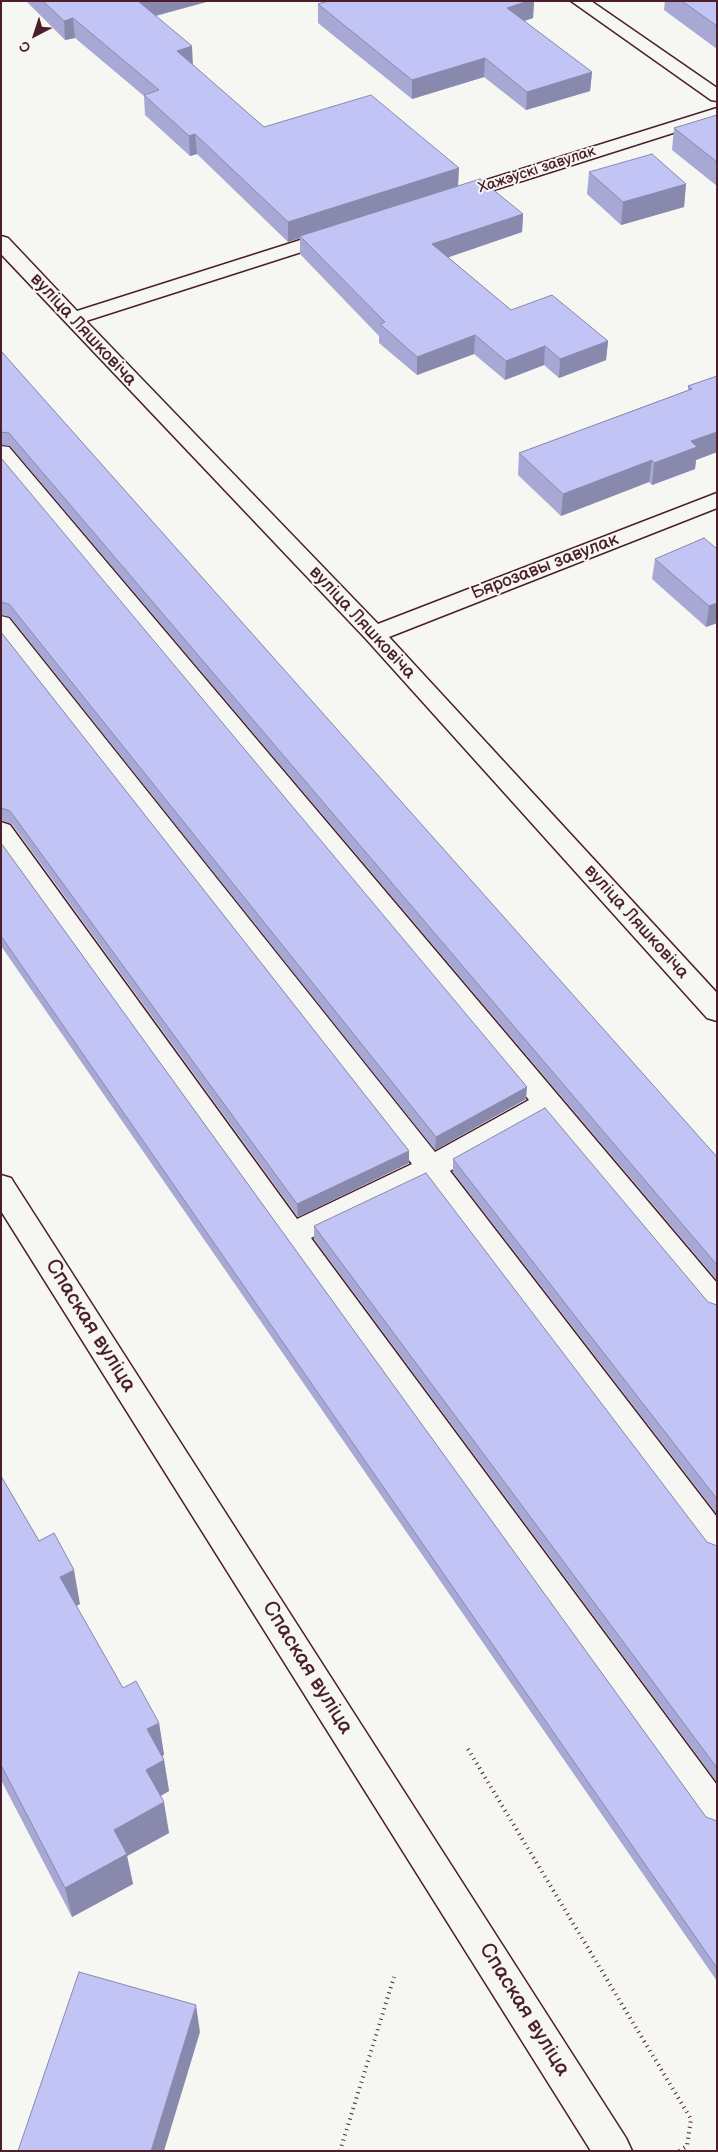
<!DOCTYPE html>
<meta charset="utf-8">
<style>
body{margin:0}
#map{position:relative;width:718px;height:2152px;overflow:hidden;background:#f6f6f2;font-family:"Balsamiq Sans",sans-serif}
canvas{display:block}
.frame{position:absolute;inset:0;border:2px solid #4a1f2b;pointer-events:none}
.north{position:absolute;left:10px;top:10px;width:50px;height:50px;-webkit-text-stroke:4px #f6f6f2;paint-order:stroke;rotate:220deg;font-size:14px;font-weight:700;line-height:20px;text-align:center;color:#4a1f2b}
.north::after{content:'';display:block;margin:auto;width:18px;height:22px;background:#4a1f2b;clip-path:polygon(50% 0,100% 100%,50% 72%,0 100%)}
</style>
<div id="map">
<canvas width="718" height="2152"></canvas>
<div class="frame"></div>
<div class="north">С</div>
</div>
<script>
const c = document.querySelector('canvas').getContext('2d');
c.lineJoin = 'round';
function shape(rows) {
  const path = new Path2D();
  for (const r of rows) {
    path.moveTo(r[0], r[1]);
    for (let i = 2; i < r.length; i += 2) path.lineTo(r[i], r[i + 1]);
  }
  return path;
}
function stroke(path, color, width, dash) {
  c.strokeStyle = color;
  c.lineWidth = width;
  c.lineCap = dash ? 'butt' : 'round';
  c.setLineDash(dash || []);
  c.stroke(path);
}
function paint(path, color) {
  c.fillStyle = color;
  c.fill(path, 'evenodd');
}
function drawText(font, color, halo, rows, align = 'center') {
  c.font = font + ' "Balsamiq Sans",sans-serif';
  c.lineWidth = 4;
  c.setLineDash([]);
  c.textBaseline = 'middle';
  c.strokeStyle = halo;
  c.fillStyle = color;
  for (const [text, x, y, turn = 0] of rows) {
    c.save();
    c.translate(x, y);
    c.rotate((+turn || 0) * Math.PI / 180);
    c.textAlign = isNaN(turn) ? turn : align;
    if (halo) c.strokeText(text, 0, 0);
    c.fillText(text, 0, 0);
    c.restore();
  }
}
const path = shape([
 [468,1749,691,2119,687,2146,679,2151],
 [340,2151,394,1977]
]);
const minor = shape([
 [571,1,591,1,717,88,717,101,711,100,571,1],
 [717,108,717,119,459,201,452,203,445,201,442,197,445,193,717,108],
 [335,229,342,231,345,235,342,239,86,321,378,624,717,493,717,508,389,637,717,993,717,1021,707,1018,366,639,1,254,1,236,8,238,77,311,335,229],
 [1,446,9,447,717,1283,717,1316,707,1313,544,1118,450,1171,717,1517,717,1556,706,1552,426,1183,311,1238,717,1785,717,1831,705,1826,282,1242,1,850,1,822,10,825,297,1219,412,1164,1,639,1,616,9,618,435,1152,529,1100,1,466,1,446],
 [1,1175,11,1178,626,2138,632,2151,591,2151,1,1211,1,1175]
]);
const wall = shape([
 [26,1,210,1,156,16,193,65,264,127,458,186,523,214,522,232,448,257,511,310,608,341,606,360,559,378,544,365,505,380,474,354,417,375,379,343,379,336,300,254,300,238,288,242,197,154,190,156,145,115,144,96,75,38,65,40],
 [328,1,534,1,533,18,524,21,592,72,590,91,526,110,484,77,412,99,318,23,318,4],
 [665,1,717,1,717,49,664,10],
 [717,115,717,186,672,150,674,128],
 [589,172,686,184,684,207,621,225,587,194],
 [1,351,717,1157,717,1280,10,446,1,445],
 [717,376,717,452,696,460,695,469,652,485,649,482,561,516,518,475,519,453,688,390,688,386],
 [1,458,526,1099,435,1150,10,617,1,615],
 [704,538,717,623,706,627,652,579,655,559],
 [1,632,409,1151,409,1163,298,1217,12,824,1,820],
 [1,843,706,1817,717,1821,717,1981,1,946],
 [453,1159,708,1302,717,1305,717,1514,453,1172],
 [314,1226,707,1542,717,1546,717,1782,314,1239],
 [1,1476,39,1541,80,1604,76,1606,123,1688,159,1723,164,1755,162,1756,164,1760,169,1791,161,1796,169,1833,127,1856,133,1884,72,1917,1,1780]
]);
const shadedWall = shape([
 [138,1,210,1,139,20],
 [528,1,534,1,533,18,506,27,507,8],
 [73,18,75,38,65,40,64,21],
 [192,46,193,66,177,51],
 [485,58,484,77,412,99,412,80],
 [592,72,590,91,526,110,527,92],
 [195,134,197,154,190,156,189,136],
 [459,168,458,188,300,236,300,238,288,242,288,222],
 [686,184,684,207,621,225,623,202],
 [523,214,522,232,432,263,432,244],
 [475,335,474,354,417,375,417,357],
 [608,341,606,360,559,378,560,359],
 [545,346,544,365,505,380,506,361],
 [717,432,717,452,696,460,695,469,652,485,654,463,691,441],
 [652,460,649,482,561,516,563,494],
 [717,603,717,623,706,627,709,606],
 [527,1087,526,1099,435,1150,436,1137],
 [409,1151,409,1163,298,1217,297,1204],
 [74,1570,80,1604,66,1611,60,1577],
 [159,1723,164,1755,152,1761,147,1729],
 [164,1760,169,1791,151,1801,146,1770],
 [164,1802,169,1833,127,1856,133,1884,72,1917,65,1888,114,1830],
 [196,2005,200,2032,164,2151,151,2151]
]);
const building = shape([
 [43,1,138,1,192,46,177,51,264,127,371,95,459,168,288,222,195,134,189,136,144,95,159,90,73,18,64,21,43,1],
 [328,1,528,1,507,8,592,72,527,92,485,58,412,80,318,4,328,1],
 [682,1,717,1,717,26,682,1],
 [717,115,717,162,674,128,717,115],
 [652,154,686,184,623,202,589,172,652,154],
 [480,179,523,214,432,244,511,310,552,295,608,341,560,359,545,346,506,361,475,335,417,357,380,324,385,322,300,236,480,179],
 [1,351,717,1157,717,1265,9,433,1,432,1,351],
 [717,376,717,432,691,441,697,447,654,463,652,460,563,494,519,453,692,389,688,386,717,376],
 [1,458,527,1087,436,1137,9,604,1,602,1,458],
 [704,538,716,548,717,548,717,603,709,606,655,559,704,538],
 [1,632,409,1151,297,1204,10,811,1,808,1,632],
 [1,843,706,1817,717,1821,717,1968,1,936,1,843],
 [545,1108,708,1302,717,1305,717,1499,453,1159,545,1108],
 [426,1173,707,1542,717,1546,717,1768,314,1226,426,1173],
 [1,1476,39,1541,54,1533,74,1570,60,1577,123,1688,136,1681,159,1723,147,1729,164,1760,146,1770,164,1802,114,1830,127,1854,65,1888,1,1765,1,1476],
 [79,1972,196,2005,151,2151,18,2151,79,1972]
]);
const farStreetnames = [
 ["Хажэўскі завулак",537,170,-18]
];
const streetNames = [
 ["вуліца Ляшковіча",83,330,47],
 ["Бярозавы завулак",545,567,-21],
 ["вуліца Ляшковіча",362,623,47],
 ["вуліца Ляшковіча",636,922,48]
];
const nearStreetnames = [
 ["Спаская вуліца",90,1326,58],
 ["Спаская вуліца",307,1668,58],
 ["Спаская вуліца",524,2010,58]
];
stroke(minor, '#4a1f2b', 3);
stroke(path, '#4a1f2b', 4, [1, 4.5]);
paint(minor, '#f6f6f2');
paint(wall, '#a7a9d4');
paint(shadedWall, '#8889ac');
paint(building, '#c2c4f6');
stroke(building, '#8889ac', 1);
drawText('15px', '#4a1f2b', '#f6f6f2', farStreetnames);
drawText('18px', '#4a1f2b', '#f6f6f2', streetNames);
drawText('21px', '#4a1f2b', '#f6f6f2', nearStreetnames);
</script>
